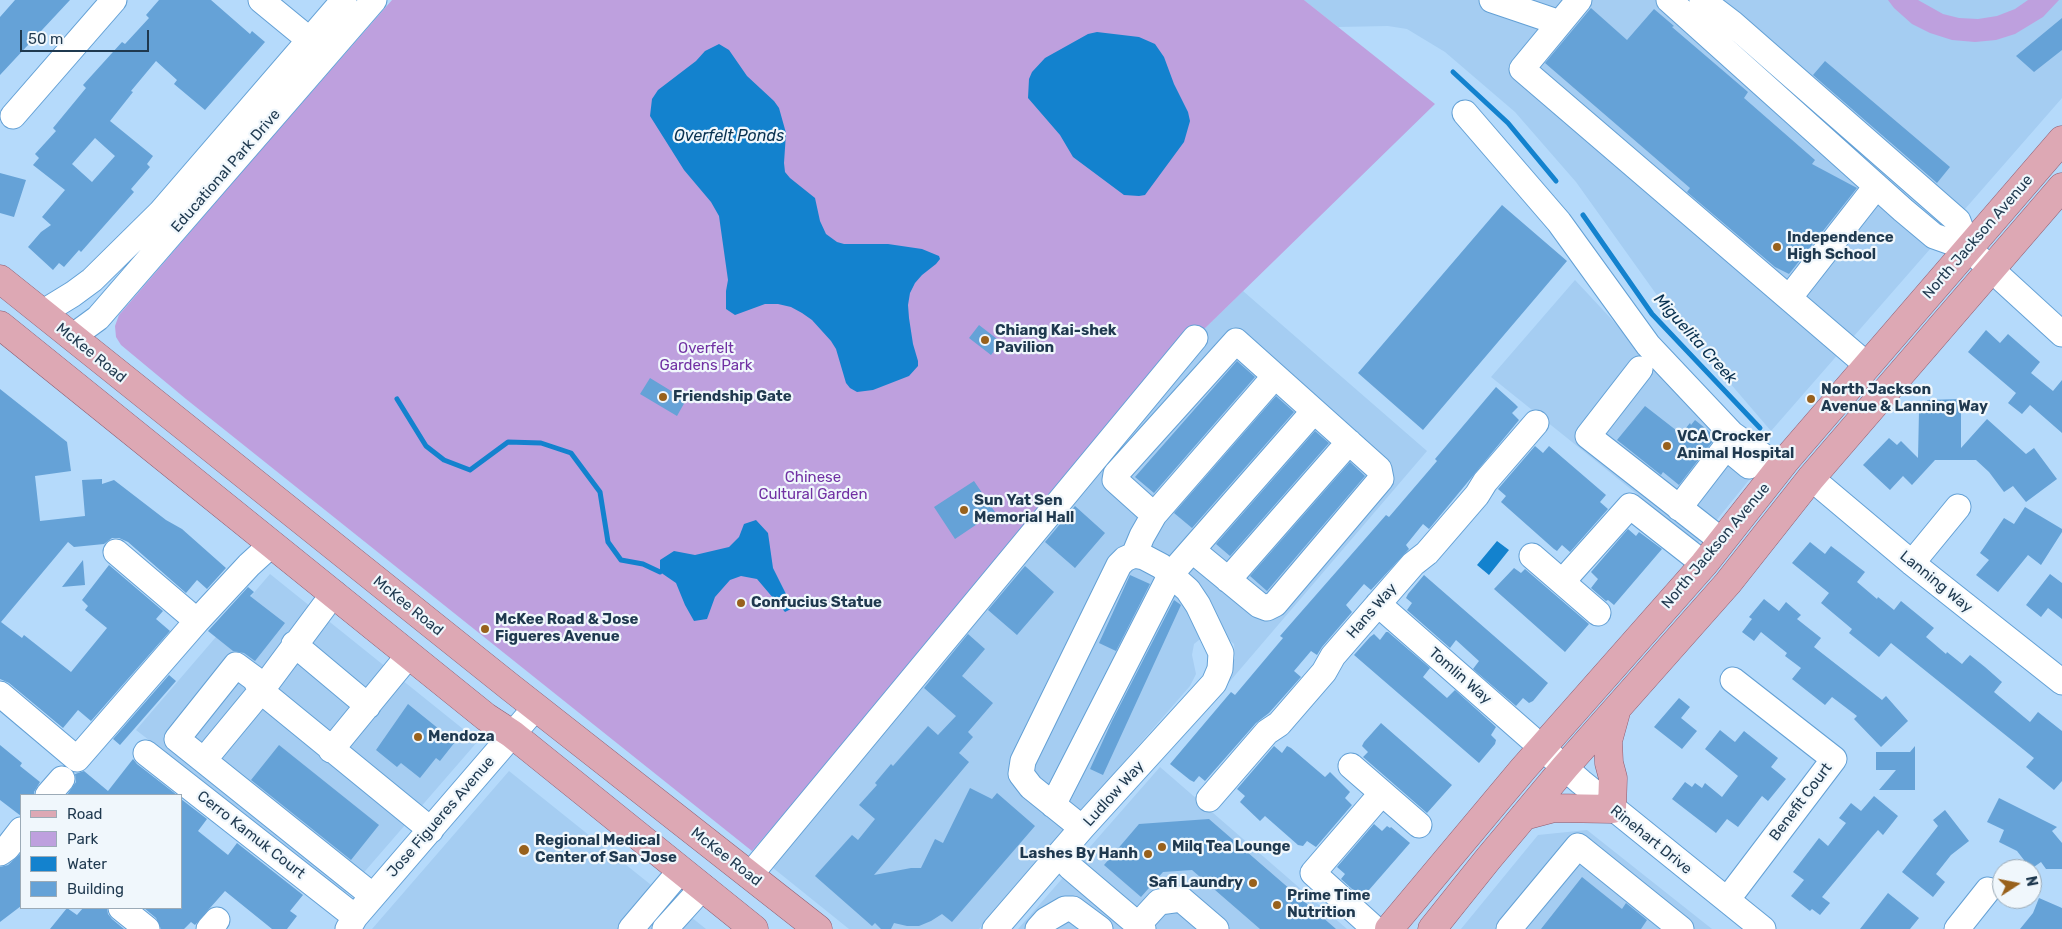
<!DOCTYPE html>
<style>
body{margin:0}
#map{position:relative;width:2062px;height:929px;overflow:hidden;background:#b5dafb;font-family:Rubik,sans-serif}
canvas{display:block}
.legend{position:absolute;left:20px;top:794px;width:162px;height:115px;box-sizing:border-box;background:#f0f7fc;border:1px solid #9cabb7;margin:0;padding:6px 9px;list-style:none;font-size:15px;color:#1f394f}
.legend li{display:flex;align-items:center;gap:10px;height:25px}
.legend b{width:25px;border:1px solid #9cabb7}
.north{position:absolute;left:1992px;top:859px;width:50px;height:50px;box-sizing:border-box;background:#f0f7fc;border:1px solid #9cabb7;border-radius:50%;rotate:79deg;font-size:14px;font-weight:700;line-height:20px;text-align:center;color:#1f394f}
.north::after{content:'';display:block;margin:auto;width:18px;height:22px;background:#98611c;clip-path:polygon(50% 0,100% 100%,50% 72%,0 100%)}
.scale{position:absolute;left:20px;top:30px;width:129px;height:22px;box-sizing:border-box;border:2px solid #1f394f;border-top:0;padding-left:6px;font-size:15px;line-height:18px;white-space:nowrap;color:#1f394f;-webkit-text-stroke:4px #f0f7fc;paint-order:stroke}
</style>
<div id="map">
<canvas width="2062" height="929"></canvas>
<ul class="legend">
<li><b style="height:6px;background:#dda8b4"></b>Road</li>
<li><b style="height:14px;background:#bea0de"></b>Park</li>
<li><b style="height:14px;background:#1382ce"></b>Water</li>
<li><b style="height:14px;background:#65a2d7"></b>Building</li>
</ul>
<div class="north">N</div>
<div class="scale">50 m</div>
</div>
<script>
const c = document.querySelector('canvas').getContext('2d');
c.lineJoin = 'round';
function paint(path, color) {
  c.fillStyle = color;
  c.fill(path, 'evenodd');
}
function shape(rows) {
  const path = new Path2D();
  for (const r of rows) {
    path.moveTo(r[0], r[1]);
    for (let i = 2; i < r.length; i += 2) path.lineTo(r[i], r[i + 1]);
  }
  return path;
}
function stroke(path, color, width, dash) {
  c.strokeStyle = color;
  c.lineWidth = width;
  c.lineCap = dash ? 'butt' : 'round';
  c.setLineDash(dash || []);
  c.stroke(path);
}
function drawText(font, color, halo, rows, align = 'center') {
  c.font = font + ' Rubik,sans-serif';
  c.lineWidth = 4.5;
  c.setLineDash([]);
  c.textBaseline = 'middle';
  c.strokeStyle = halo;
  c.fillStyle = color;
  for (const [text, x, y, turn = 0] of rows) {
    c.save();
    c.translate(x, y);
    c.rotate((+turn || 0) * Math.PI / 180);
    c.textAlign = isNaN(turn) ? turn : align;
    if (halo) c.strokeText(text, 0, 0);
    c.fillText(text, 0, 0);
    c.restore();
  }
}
const built = shape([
 [1304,0,2062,0,2062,98,1771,431,1669,312,1576,182,1515,112,1445,52,1407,29,1388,26,1338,27],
 [1575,280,1727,443,1758,469,1698,543,1491,377],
 [1243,291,1427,451,1213,701,1235,658,1234,644,1222,634,1204,636,1194,644,1192,655,1196,674,1190,686,979,929,849,929,752,851,1195,338],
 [270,574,478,741,346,893,136,730],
 [1160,767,1347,929,1018,929],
 [509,771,706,929,372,929],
 [1587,830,1712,929,1461,929,1538,835]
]);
const green = shape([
 [392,0,1304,0,1435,104,1195,338,752,851,186,399,121,345,116,337,115,326,119,315,246,167],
 [1888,0,1918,0,1943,14,1959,18,1978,19,1997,16,2015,9,2028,0,2059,0,2043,17,2015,34,1996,40,1975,42,1952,40,1930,33,1912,24,1894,8]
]);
const water = shape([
 [1097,32,1139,37,1155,44,1164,57,1174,84,1188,112,1190,121,1184,142,1145,195,1139,196,1124,195,1073,157,1060,135,1028,98,1029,79,1032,72,1045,58,1088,34],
 [719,44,729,50,747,76,774,101,779,108,786,133,784,163,785,172,790,178,815,198,820,221,826,234,837,242,844,244,888,244,922,249,939,256,940,259,936,264,922,275,915,283,910,293,908,305,909,318,913,344,918,361,918,366,909,376,873,390,857,392,850,388,846,383,836,349,831,341,812,320,802,313,791,307,778,304,765,304,735,315,726,309,726,291,728,280,719,216,711,202,684,170,650,116,652,99,658,90,696,61,705,51],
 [756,520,768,533,773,568,793,608,785,612,757,579,741,576,730,580,715,597,707,619,694,621,685,605,676,583,660,572,660,560,674,551,695,555,729,547,739,537,744,524],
 [1497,541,1509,550,1489,575,1477,565]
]);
const stream = shape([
 [1453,72,1508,123,1556,181],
 [1583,215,1652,314,1760,428],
 [397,399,426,446,444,460,470,470,508,442,541,443,571,453,600,492,608,542,621,560,643,564,660,572]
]);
const building = shape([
 [15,0,70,0,0,75,0,17],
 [159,0,211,0,250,34,252,31,265,42,205,110,174,84,177,80,156,61,131,91,133,92,110,121,153,156,147,164,150,167,131,189,134,192,81,252,79,250,64,267,59,263,53,270,28,247,41,232,51,225,42,217,65,190,33,165,39,158,35,154,56,131,53,128,86,88,83,85,122,42,125,44,149,18,146,15],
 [95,138,115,156,92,182,72,164],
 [1591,8,1627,40,1654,9,1674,26,1672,27,1748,92,1744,98,1815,160,1812,164,1857,188,1789,274,1775,267,1687,192,1690,188,1545,63],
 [2062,18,2062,50,2034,72,2016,56],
 [1825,61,1950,167,1937,183,1813,75],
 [0,173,26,180,14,217,0,213],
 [1502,205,1567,261,1423,430,1358,373],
 [979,325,1001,342,991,355,969,338],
 [1986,330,2000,343,2008,334,2040,362,2031,373,2053,391,2062,380,2062,433,2030,405,2022,414,2008,403,2016,393,1968,352],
 [1237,361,1255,377,1154,493,1135,477],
 [650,378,686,400,677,416,640,394],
 [1496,387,1515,404,1518,407,1512,413,1519,420,1429,529,1423,524,1406,545,1409,549,1371,590,1364,584,1346,605,1352,612,1322,647,1317,655,1311,651,1294,671,1301,677,1269,713,1256,723,1205,781,1199,776,1194,782,1190,780,1170,764,1231,692,1235,695,1283,638,1280,636,1386,515,1389,517,1437,461,1435,459],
 [0,389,67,442,71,471,35,476,40,521,85,516,82,480,102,479,102,484,114,480,166,520,182,529,226,568,207,589,197,580,186,593,128,542,119,538,112,538,104,544,74,547,68,542,1,622,22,638,24,635,71,672,107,628,85,610,88,606,82,600,109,565,163,611,156,619,170,631,91,721,78,710,63,728,9,683,0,679],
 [1276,396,1294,412,1192,528,1174,513],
 [1961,399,1961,448,1987,419,2026,454,2034,448,2057,479,2026,502,2013,486,2004,492,1989,472,1976,460,1935,460,1912,485,1903,476,1890,490,1863,465,1889,438,1897,445,1901,441,1918,458,1919,411,1928,411,1927,400],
 [1645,406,1681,434,1690,423,1691,425,1695,420,1716,437,1679,485,1663,472,1661,475,1617,440],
 [1315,431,1329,443,1230,556,1216,544],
 [1535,446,1543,453,1549,446,1606,495,1600,502,1608,509,1570,552,1562,545,1557,551,1554,549,1501,502,1506,496,1498,489],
 [1350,462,1365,476,1267,591,1250,576],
 [974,481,995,512,955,539,934,507],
 [1075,506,1105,533,1075,568,1045,542],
 [2025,507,2062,529,2062,532,2041,565,2028,555,1998,592,1976,575,1989,560,1980,553,2004,518,2014,524],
 [1628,529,1636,536,1639,532,1662,549,1614,605,1608,600,1606,601,1591,588,1598,579,1591,572],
 [1810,542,1825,554,1831,546,1865,572,1857,582,1877,599,1878,597,1894,610,1901,601,1934,628,1926,637,1946,654,1947,652,1962,664,1970,655,1985,667,2002,682,1994,692,2030,722,2038,712,2062,731,2062,781,2054,790,2026,767,2034,758,1891,643,1879,657,1849,633,1852,629,1821,603,1829,593,1792,563],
 [83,560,85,585,62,587],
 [1025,566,1054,592,1017,635,988,610],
 [1514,568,1521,573,1525,569,1589,624,1565,652,1494,589],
 [2050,574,2062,583,2062,619,2048,608,2041,617,2026,605],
 [1130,575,1150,584,1116,651,1099,643],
 [1424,575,1548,683,1533,701,1529,703,1523,698,1516,706,1473,669,1479,661,1456,640,1450,648,1407,610,1412,603,1406,598,1408,594],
 [248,587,254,592,250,596,285,623,255,661,244,653,233,651,208,631],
 [1764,599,1779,611,1786,602,1801,615,1797,619,1821,638,1814,647,1882,700,1886,696,1908,721,1881,747,1854,719,1857,716,1832,697,1825,705,1792,679,1801,668,1785,656,1787,653,1761,632,1754,641,1742,632,1752,619,1749,617],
 [1174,600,1181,605,1103,775,1090,769,1112,721],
 [1386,632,1388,632,1430,668,1423,677,1447,698,1455,690,1496,727,1491,735,1496,740,1495,744,1479,763,1354,655,1370,637,1374,634,1380,640],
 [968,634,985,649,962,676,993,703,968,732,973,737,959,753,969,762,874,875,911,868,921,868,935,839,943,843,970,788,992,799,997,793,1035,826,952,922,942,914,931,921,919,926,907,926,894,923,891,929,881,929,875,923,872,926,815,876,852,835,858,840,875,819,859,805,877,785,875,783,891,764,893,766,928,726,938,735,956,716,924,688],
 [169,675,176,681,120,745,113,739],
 [1679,698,1690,707,1681,718,1697,731,1682,749,1654,727],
 [408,704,455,742,440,761,436,758,420,778,401,763,397,767,376,750],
 [1381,723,1452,785,1427,813,1363,757,1368,752,1362,746,1364,742],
 [1720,730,1735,742,1744,731,1778,758,1771,767,1786,779,1768,801,1762,796,1738,827,1727,819,1716,833,1672,799,1685,782,1692,787,1695,783,1702,788,1705,783,1722,797,1738,776,1705,749],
 [0,745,22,763,20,766,40,782,34,792,34,795,21,795,21,816,0,800],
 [279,745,379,825,351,860,251,780],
 [1274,746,1282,753,1287,746,1291,748,1325,777,1330,772,1350,792,1345,798,1352,805,1316,847,1307,841,1303,846,1298,845,1265,816,1260,821,1240,802,1245,796,1237,789],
 [1915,746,1915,790,1879,790,1896,770,1876,770,1876,752,1910,752],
 [133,759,137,764,177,795,67,795,76,782,75,774,84,771,108,791],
 [1874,796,1898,816,1883,835,1878,830,1871,838,1822,897,1830,903,1820,915,1812,909,1810,911,1791,896,1804,880,1793,872,1819,838,1828,846,1846,823,1839,818,1851,803,1861,811],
 [1999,798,2057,827,2052,831,2062,843,2062,869,2046,869,2041,862,2031,869,2017,851,1999,842,2004,830,1987,822],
 [181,799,207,819,198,831,228,855,237,843,303,895,290,911,297,916,287,929,272,929,225,891,195,925,191,922,184,929,161,929,156,918,144,908,181,908],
 [1945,810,1969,841,1951,855,1936,874,1945,882,1933,897,1902,872,1938,826,1933,820],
 [1209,819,1336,929,1260,929,1192,870,1163,872,1141,897,1104,865,1139,824],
 [1374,824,1382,831,1387,826,1390,828,1391,827,1410,843,1362,898,1341,879,1345,874,1337,867],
 [21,853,21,906,0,922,0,867,8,865],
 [1582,877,1622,909,1626,903,1647,920,1641,929,1541,929],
 [1888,893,1919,918,1910,929,1860,929],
 [2039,898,2062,908,2062,929,2020,929,2033,913],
 [67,908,77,915,83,908,107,908,108,914,112,919,124,929,50,929]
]);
const minor = shape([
 [261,0,323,51],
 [1492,0,1560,23],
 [1579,0,1522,69,1867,365],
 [1669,0,1903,210,1934,236,1968,248],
 [1702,0,1732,23,1958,221,1968,248,2062,334],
 [1465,113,1559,222,1648,345,1732,434,1780,468],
 [13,116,114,0],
 [1789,298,1875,188],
 [42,313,73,294,92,280,161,212,344,0],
 [72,337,98,318,374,0],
 [1640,369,1588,436,1722,541],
 [1811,478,1912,563,2062,682],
 [1679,508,1726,447,1749,466],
 [1154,515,1275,376],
 [1192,550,1314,411],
 [116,552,197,621],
 [1532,556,1598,613],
 [1912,563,1958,507],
 [1228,580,1349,442],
 [1562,582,1630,506,1704,564],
 [1378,604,1581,782,1763,929],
 [294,644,368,706],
 [0,694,77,759,197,621,249,565,272,544],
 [331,750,409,655],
 [146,753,355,917],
 [204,760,261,691,334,593],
 [1351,766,1419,825],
 [48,795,62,779],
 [1209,799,1267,732,1279,724,1324,672,1333,656,1413,564,1427,553,1477,495,1485,482,1536,423],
 [1053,805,1171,574,1192,550,1259,605,1267,608,1275,604,1381,479,1379,469,1236,341,1116,474,1115,480,1154,515,1142,536,1134,555],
 [1064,849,1070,867,1143,929],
 [0,853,7,848,21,830],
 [750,875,1195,338],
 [373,896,177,739,236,665,255,679,261,691,431,830],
 [1727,900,1834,759,1733,680],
 [121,908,147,929],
 [1138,925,1159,902,1181,899,1216,929],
 [209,929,217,920],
 [348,929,355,917,536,707],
 [631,929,681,870],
 [665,929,703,887],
 [995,929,1082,828,1214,683,1220,669,1221,653,1198,605,1188,590,1161,566,1144,557,1134,555,1125,559,1119,565,1023,761,1021,774,1031,787,1082,828],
 [1038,929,1046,920,1065,909,1073,909,1100,929],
 [1375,929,1313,873,1382,793],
 [1509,929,1578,846,1681,929],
 [1957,929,1988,890]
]);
const major = shape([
 [0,279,510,687,818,929],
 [0,325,486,717,512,734,754,929],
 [1524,816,1554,808,1612,809,1613,778,1609,763,1608,741,1616,712],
 [1389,929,1523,769,1704,564,1786,460,2062,140],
 [1432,929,1488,859,1565,767,1728,583,1811,478,2062,187]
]);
const markers = [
 [1777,247,5,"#98611c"],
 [985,340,5,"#98611c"],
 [663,397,5,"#98611c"],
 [1811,399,5,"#98611c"],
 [1667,446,5,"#98611c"],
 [964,510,5,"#98611c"],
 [741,603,5,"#98611c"],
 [485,629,5,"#98611c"],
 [418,737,5,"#98611c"],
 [1162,847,5,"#98611c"],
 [524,850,6,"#98611c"],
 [1148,854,5,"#98611c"],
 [1253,883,5,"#98611c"],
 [1277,905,5,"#98611c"]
];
const streetNames = [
 ["Educational Park Drive",226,171,-49],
 ["North Jackson Avenue",1978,237,-49],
 ["McKee Road",91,353,39],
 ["North Jackson Avenue",1716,546,-50],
 ["Lanning Way",1936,582,39],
 ["McKee Road",408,606,39],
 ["Hans Way",1372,611,-49],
 ["Tomlin Way",1460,676,41],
 ["Ludlow Way",1114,794,-48],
 ["Benefit Court",1801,802,-53],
 ["Jose Figueres Avenue",441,817,-49],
 ["Cerro Kamuk Court",251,835,38],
 ["Rinehart Drive",1651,840,39],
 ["McKee Road",726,857,38]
];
const poiNames = [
 ["Independence",1787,238],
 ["High School",1787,255],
 ["Chiang Kai-shek",995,331],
 ["Pavilion",995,348],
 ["North Jackson",1821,390],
 ["Avenue & Lanning Way",1821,407],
 ["Friendship Gate",673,397],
 ["VCA Crocker",1677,437],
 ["Animal Hospital",1677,454],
 ["Sun Yat Sen",974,501],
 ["Memorial Hall",974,518],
 ["Confucius Statue",751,603],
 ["McKee Road & Jose",495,620],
 ["Figueres Avenue",495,637],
 ["Mendoza",428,737],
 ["Regional Medical",535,841],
 ["Center of San Jose",535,858],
 ["Milq Tea Lounge",1172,847],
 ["Lashes By Hanh",1138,854,"right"],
 ["Safi Laundry",1243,883,"right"],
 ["Prime Time",1287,896],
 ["Nutrition",1287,913]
];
const parkNames = [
 ["Overfelt",706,349],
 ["Gardens Park",706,366],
 ["Chinese",813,478],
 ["Cultural Garden",813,495]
];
const waterNames = [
 ["Overfelt Ponds",729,136],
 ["Miguelita Creek",1695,339,48]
];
paint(built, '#a5cdf2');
paint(green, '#bea0de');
paint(water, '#1382ce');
stroke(stream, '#1382ce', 5);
paint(building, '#65a2d7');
stroke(minor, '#63a0d5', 27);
stroke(major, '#8c5b70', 29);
stroke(minor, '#fff', 25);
stroke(major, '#dda8b4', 28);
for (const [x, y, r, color] of markers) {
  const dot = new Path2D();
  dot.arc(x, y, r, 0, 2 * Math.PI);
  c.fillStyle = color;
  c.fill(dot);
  stroke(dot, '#f0f7fc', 2);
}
drawText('15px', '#1f394f', '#f0f7fc', streetNames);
drawText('bold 15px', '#1f394f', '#f0f7fc', poiNames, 'left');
drawText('15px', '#7131a3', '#f0f7fc', parkNames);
drawText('italic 16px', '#083150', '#f0f7fc', waterNames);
</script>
